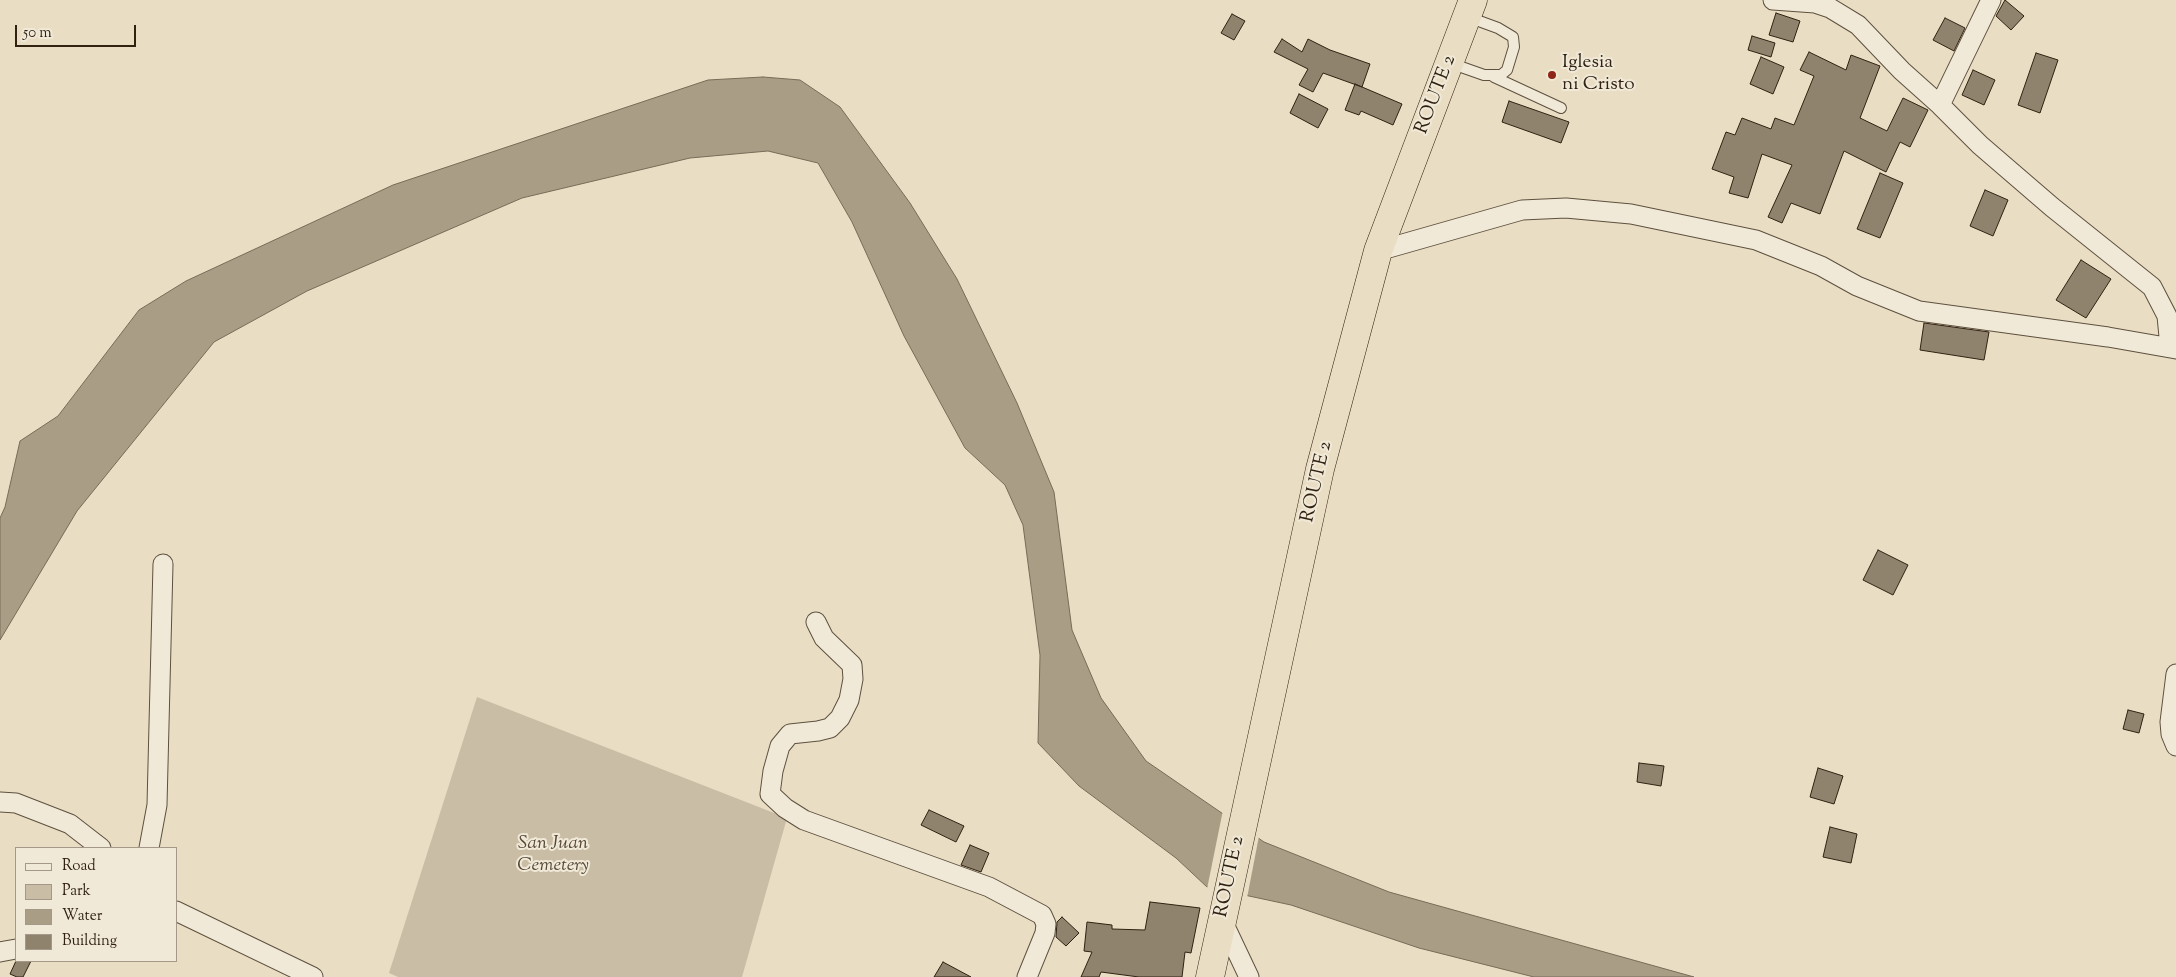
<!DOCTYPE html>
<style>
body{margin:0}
#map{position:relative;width:2176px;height:977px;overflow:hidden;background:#e9ddc3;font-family:"Sorts Mill Goudy",serif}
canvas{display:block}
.legend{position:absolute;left:15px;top:847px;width:162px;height:115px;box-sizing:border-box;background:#f1e9d8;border:1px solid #a49988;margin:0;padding:6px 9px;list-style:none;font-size:15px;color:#302111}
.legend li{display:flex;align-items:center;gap:10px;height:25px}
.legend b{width:25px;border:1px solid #a49988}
.scale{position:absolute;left:15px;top:25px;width:121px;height:22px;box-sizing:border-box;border:2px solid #302111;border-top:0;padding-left:6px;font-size:15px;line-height:18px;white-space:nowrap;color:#302111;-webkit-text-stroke:4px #f1e9d8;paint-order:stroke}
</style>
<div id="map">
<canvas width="2176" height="977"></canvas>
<ul class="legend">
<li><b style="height:6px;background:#f1e9d8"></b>Road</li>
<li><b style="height:14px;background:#cabda5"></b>Park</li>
<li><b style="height:14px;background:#aa9d86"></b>Water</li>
<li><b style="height:14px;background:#90836e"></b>Building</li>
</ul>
<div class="scale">50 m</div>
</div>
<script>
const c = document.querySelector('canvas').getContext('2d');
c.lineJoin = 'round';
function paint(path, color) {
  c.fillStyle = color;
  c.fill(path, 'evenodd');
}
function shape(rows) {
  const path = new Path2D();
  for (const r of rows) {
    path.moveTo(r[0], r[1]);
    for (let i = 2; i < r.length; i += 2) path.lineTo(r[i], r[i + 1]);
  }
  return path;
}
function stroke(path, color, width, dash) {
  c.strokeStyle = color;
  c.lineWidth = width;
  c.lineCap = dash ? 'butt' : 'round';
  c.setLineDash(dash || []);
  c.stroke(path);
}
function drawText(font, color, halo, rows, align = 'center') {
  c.font = font + ' "Sorts Mill Goudy",serif';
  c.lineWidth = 4;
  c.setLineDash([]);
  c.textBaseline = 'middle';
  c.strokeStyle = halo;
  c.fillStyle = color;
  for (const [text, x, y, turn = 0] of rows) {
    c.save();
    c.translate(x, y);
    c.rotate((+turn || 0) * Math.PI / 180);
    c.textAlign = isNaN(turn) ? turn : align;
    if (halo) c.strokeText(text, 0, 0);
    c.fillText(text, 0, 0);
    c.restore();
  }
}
const green = shape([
 [477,697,787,818,742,977,398,977,389,973]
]);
const water = shape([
 [763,77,800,80,840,107,910,203,957,279,1017,403,1054,492,1072,630,1101,698,1146,761,1264,842,1389,892,1694,977,1534,977,1419,948,1291,905,1207,887,1176,858,1079,786,1038,743,1040,655,1023,525,1005,485,965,448,904,336,852,222,818,163,768,151,690,158,522,198,307,291,214,342,77,511,0,640,0,518,5,507,20,441,58,416,139,310,186,281,393,185,708,80,763,77]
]);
const pier = shape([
 [1223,810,1259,836,1247,898,1207,889]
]);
const building = shape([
 [2005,0,2024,16,2011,30,1996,16,2005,0],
 [1776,13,1800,21,1793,42,1769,35,1776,13],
 [1232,14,1245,21,1234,40,1221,33,1232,14],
 [1945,18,1965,28,1954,51,1933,40,1945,18],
 [1752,36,1775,43,1771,57,1748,50,1752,36],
 [1282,39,1302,52,1308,39,1330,50,1370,64,1362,87,1323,73,1313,92,1299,85,1308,69,1274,52,1282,39],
 [1809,52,1846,70,1851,55,1880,66,1860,118,1887,131,1903,98,1928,110,1910,147,1900,142,1886,172,1844,151,1820,214,1791,203,1782,223,1768,217,1792,165,1762,154,1748,198,1729,193,1734,177,1712,169,1726,132,1735,135,1742,118,1771,129,1775,118,1794,125,1814,76,1800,70,1809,52],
 [2036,53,2058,60,2040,113,2018,105,2036,53],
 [1761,57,1784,67,1773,94,1750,84,1761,57],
 [1973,70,1995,80,1984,105,1962,95,1973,70],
 [1355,84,1402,104,1393,125,1361,111,1359,115,1345,110,1355,84],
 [1299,94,1328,109,1318,128,1290,113,1299,94],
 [1509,101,1569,122,1561,143,1502,122,1509,101],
 [1880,173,1903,183,1880,238,1857,229,1880,173],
 [1985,190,2008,200,1993,236,1970,226,1985,190],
 [2081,260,2111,279,2086,318,2056,300,2081,260],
 [1924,323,1989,332,1984,360,1920,350,1924,323],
 [1878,550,1908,565,1893,595,1863,580,1878,550],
 [2128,710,2144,714,2139,733,2123,729,2128,710],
 [1639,763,1664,766,1661,786,1637,782,1639,763],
 [1818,768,1843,776,1834,804,1810,797,1818,768],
 [929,810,964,826,956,842,921,825,929,810],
 [1830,827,1857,834,1851,863,1823,857,1830,827],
 [970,845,989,853,981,872,961,865,970,845],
 [1150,902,1200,908,1191,953,1185,952,1182,977,1139,977,1101,972,1099,977,1081,977,1092,952,1084,951,1087,922,1112,925,1112,929,1145,930,1150,902],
 [1062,917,1079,933,1066,946,1056,937,1057,922,1062,917],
 [16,961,31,961,23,977,17,977,10,974,16,961],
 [943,962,971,977,934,977,943,962]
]);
const lane = shape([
 [1450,63,1484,75,1501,75,1507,70,1514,47,1513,37,1498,28,1468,17],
 [1494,77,1561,108]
]);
const street = shape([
 [1773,0,1815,3,1830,8,1858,25,1902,71,1940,105,1980,145,2052,207,2152,287,2167,316,2170,347],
 [1940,105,1991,0],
 [1378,251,1522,210,1566,208,1631,214,1756,240,1821,266,1857,286,1919,311,2108,337,2176,349],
 [816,622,824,638,852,665,853,679,849,700,840,718,830,728,818,731,790,734,780,746,773,771,770,794,785,808,804,820,989,887,1042,915,1046,924,1045,933,1027,977],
 [2176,674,2170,722,2171,734,2176,746],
 [0,802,16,803,70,824,101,848],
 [149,848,157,805,163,564],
 [176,911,313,977],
 [1222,920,1249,977],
 [0,952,16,949]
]);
const highway = shape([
 [1210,977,1320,469,1378,251,1473,0]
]);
const markers = [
 [1552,75,5,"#8f2418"]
];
const poiNames = [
 ["Iglesia",1562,64],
 ["ni Cristo",1562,86]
];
const streetNames = [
 ["ROUTE 2",1437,95,-69],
 ["ROUTE 2",1318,482,-77],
 ["ROUTE 2",1231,877,-78]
];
const parkNames = [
 ["San Juan",553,845],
 ["Cemetery",553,867]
];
paint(green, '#cabda5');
paint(water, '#aa9d86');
stroke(water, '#796b57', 1);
paint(pier, '#e9ddc3');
paint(building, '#90836e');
stroke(building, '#302111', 1);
stroke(lane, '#5e503e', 12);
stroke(street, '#5e503e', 21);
stroke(highway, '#302111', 29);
stroke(lane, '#f1e9d8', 10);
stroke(street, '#f1e9d8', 19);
stroke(highway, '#e9ddc3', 28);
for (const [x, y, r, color] of markers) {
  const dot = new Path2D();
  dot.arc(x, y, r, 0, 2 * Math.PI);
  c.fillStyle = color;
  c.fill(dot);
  stroke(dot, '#f1e9d8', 2);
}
drawText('19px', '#302111', '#f1e9d8', poiNames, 'left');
drawText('19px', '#302111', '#f1e9d8', streetNames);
drawText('italic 19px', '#564836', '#f1e9d8', parkNames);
</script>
